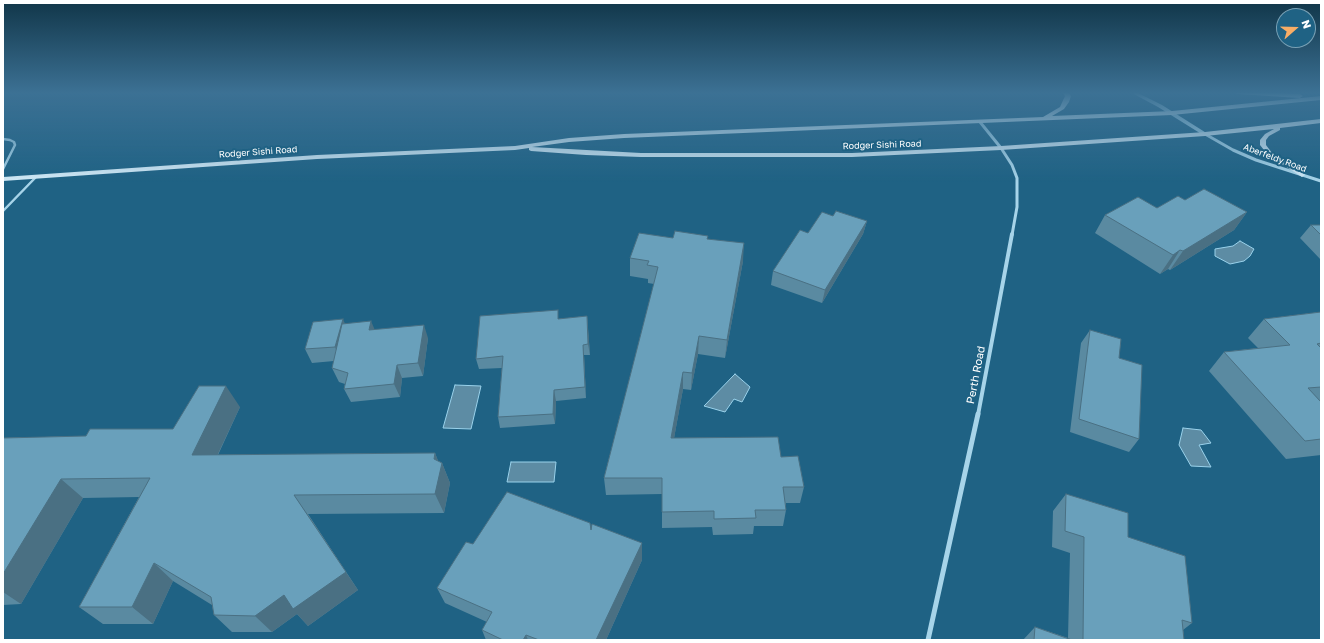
<!DOCTYPE html>
<style>
body{margin:0}
#map{position:relative;width:1324px;height:643px;overflow:hidden;background:#1f6284;font-family:"Golos Text",sans-serif}
canvas{display:block}
.frame{position:absolute;inset:0;border:4px solid #fff;pointer-events:none}
.north{position:absolute;left:1276px;top:8px;width:40px;height:40px;box-sizing:border-box;background:#1f6284;border:1px solid #79a1b5;border-radius:50%;rotate:70deg;font-size:11px;font-weight:700;line-height:16px;text-align:center;color:#fff}
.north::after{content:'';display:block;margin:auto;width:14px;height:18px;background:#f7ad66;clip-path:polygon(50% 0,100% 100%,50% 72%,0 100%)}
</style>
<div id="map">
<canvas width="1324" height="643"></canvas>
<div class="frame"></div>
<div class="north">N</div>
</div>
<script>
const c = document.querySelector('canvas').getContext('2d');
c.lineJoin = 'round';
function paint(path, color) {
  c.fillStyle = color;
  c.fill(path, 'evenodd');
}
function shape(rows) {
  const path = new Path2D();
  for (const r of rows) {
    path.moveTo(r[0], r[1]);
    for (let i = 2; i < r.length; i += 2) path.lineTo(r[i], r[i + 1]);
  }
  return path;
}
function stroke(path, color, width, dash) {
  c.strokeStyle = color;
  c.lineWidth = width;
  c.lineCap = dash ? 'butt' : 'round';
  c.setLineDash(dash || []);
  c.stroke(path);
}
function drawText(font, color, halo, rows, align = 'center') {
  c.font = font + ' "Golos Text",sans-serif';
  c.lineWidth = 4;
  c.setLineDash([]);
  c.textBaseline = 'middle';
  c.strokeStyle = halo;
  c.fillStyle = color;
  for (const [text, x, y, turn = 0] of rows) {
    c.save();
    c.translate(x, y);
    c.rotate((+turn || 0) * Math.PI / 180);
    c.textAlign = isNaN(turn) ? turn : align;
    if (halo) c.strokeText(text, 0, 0);
    c.fillText(text, 0, 0);
    c.restore();
  }
}
const water = shape([
 [1240,241,1254,249,1250,256,1244,261,1230,264,1215,256,1215,249,1233,246,1240,241],
 [735,374,750,387,742,402,734,399,725,412,704,406,735,374],
 [455,385,481,386,471,429,443,428,455,385],
 [1183,428,1201,430,1211,443,1199,445,1211,467,1191,466,1179,445,1183,428],
 [511,462,556,462,554,482,507,482,511,462]
]);
const service = shape([
 [3,139,10,140,14,142,15,145,3,169],
 [3,211,36,177]
]);
const minorFar2 = shape([
 [980,122,1001,148,1012,165,1017,178,1017,207,1012,235],
 [1205,134,1233,150,1256,160,1321,181]
]);
const minorFar1 = shape([
 [978,415,1012,234]
]);
const minor = shape([
 [928,640,978,414]
]);
const tertiary = shape([
 [1130,92,1136,92,1162,105,1208,134,1205,136,1203,135,1158,107,1130,92]
]);
const secondary = shape([
 [1062,92,1068,92,1071,96,1069,102,1064,109,1052,116,1172,111,1321,96,1321,100,1172,115,624,138,569,142,532,147,641,153,852,153,1001,146,1205,132,1321,119,1321,123,1280,128,1280,130,1269,136,1266,140,1266,145,1272,153,1304,174,1305,175,1302,177,1268,155,1260,145,1260,140,1265,134,1274,129,1205,136,1001,150,852,157,641,157,586,155,531,151,529,150,529,148,515,150,317,159,3,181,3,177,317,155,515,146,569,138,624,134,1043,117,1060,107,1065,96,1062,92],
 [1234,92,1263,92,1300,94,1303,96,1300,98,1237,94,1234,92]
]);
const wall = shape([
 [1185,200,1247,212,1234,230,1170,270,1168,269,1160,274,1095,233,1105,215,1157,208],
 [833,216,867,221,863,234,822,303,771,285,773,271,808,233],
 [1311,225,1321,225,1321,260,1300,238],
 [673,238,708,239,743,261,725,358,698,354,691,390,683,389,674,438,781,457,804,487,800,503,786,503,786,510,783,526,754,526,753,534,713,535,712,527,662,528,662,494,606,495,604,478,654,284,648,283,648,279,630,276,630,258],
 [1321,312,1321,455,1286,459,1209,371,1224,352,1258,348,1248,338,1264,319],
 [587,316,590,355,584,355,586,398,556,401,555,424,500,428,498,417,502,368,479,369,476,359,559,319],
 [345,324,428,338,423,376,402,378,400,397,351,402,344,389,345,384,339,382,332,368,334,361,312,363,305,349],
 [1090,330,1139,439,1129,452,1070,432,1081,343],
 [240,407,218,455,435,453,438,461,442,463,450,483,444,513,308,514,358,590,308,626,297,614,272,632,232,632,214,615,212,605,173,581,153,624,103,624,79,607,139,497,83,498,21,604,3,605,3,438,86,436,173,429],
 [1066,494,1128,537,1192,623,1183,630,1184,640,1023,640,1035,627,1068,638,1070,553,1052,547,1053,511],
 [591,529,642,543,642,560,606,640,486,640,482,630,487,622,445,603,437,588]
]);
const shadedWall = shape([
 [1247,212,1234,230,1170,270,1183,251],
 [867,221,863,234,822,303,825,290],
 [744,243,743,261,725,358,727,340],
 [1180,250,1168,269,1160,274,1173,255],
 [587,316,588,327,590,355,588,344],
 [343,319,349,333,341,360,335,347],
 [371,321,377,335,369,330],
 [424,325,428,338,423,376,418,363],
 [699,336,698,354,691,390,692,373],
 [583,345,584,355,586,398,585,387],
 [397,365,402,378,400,397,394,384],
 [683,372,683,389,671,455,671,438],
 [226,386,240,407,208,475,192,455],
 [554,390,556,401,555,424,553,414],
 [435,453,441,468,442,463,450,483,444,513,435,494,434,459],
 [61,479,83,498,21,604,3,592,3,574],
 [294,495,358,590,308,626,297,614,272,632,255,616],
 [642,543,642,560,606,640,596,640],
 [154,563,173,581,153,624,132,607],
 [526,635,528,640,523,640]
]);
const building = shape([
 [1204,189,1247,212,1183,251,1180,250,1173,255,1105,215,1138,197,1157,208,1178,196,1185,200,1204,189],
 [836,211,867,221,825,290,773,271,800,230,808,233,822,212,833,216,836,211],
 [1311,225,1321,225,1321,235,1311,225],
 [675,231,708,236,707,239,744,243,727,340,699,336,692,373,683,372,671,438,778,437,781,457,798,456,804,487,783,487,786,510,755,510,756,518,714,519,714,511,662,512,662,478,604,478,658,267,647,265,649,261,630,258,639,233,673,238,675,231],
 [558,310,558,319,587,316,588,344,583,345,585,387,554,390,553,414,498,417,503,356,476,359,480,316,558,310],
 [1321,312,1321,343,1317,344,1321,348,1321,387,1308,388,1321,402,1321,439,1305,441,1224,352,1290,345,1264,319,1321,312],
 [343,319,335,347,305,349,313,322,343,319],
 [371,321,369,330,424,325,418,363,397,365,394,384,344,389,348,373,332,368,342,324,371,321],
 [1090,330,1121,339,1119,358,1142,365,1139,439,1079,419,1090,330],
 [199,386,226,386,192,455,435,453,434,459,442,463,435,494,294,495,346,572,293,609,284,595,255,616,214,615,211,597,154,563,132,607,79,607,150,478,61,479,3,574,3,438,86,436,90,429,173,429,199,386],
 [507,492,590,523,591,530,592,524,642,543,596,640,539,640,526,635,523,640,503,640,482,630,492,612,437,588,466,542,473,544,507,492],
 [1066,494,1128,513,1128,537,1185,556,1192,623,1182,620,1184,640,1083,640,1084,537,1065,531,1066,494],
 [1035,627,1072,640,1034,640,1035,627]
]);
const farStreetnames = [
 ["Rodger Sishi Road",882,145,-2],
 ["Rodger Sishi Road",258,152,-4],
 ["Aberfeldy Road",1275,158,20]
];
const streetNames = [
 ["Perth Road",976,375,-79]
];
paint(water, '#5d8ca4');
stroke(water, '#9ad2eb', 1);
stroke(service, '#a7d4e9', 2.5);
stroke(minorFar2, '#a7d4e9', 3);
stroke(minorFar1, '#a7d4e9', 4);
stroke(minor, '#a7d4e9', 5);
paint(tertiary, '#a7d4e9');
paint(secondary, '#d2eaf7');
paint(wall, '#5a8aa1');
paint(shadedWall, '#4a7083');
paint(building, '#69a0bb');
stroke(building, '#4a7083', 1);
const sky = c.createLinearGradient(0, 0, 0, 182);
sky.addColorStop(0, '#113649');
sky.addColorStop(0.51, '#3c7194');
sky.addColorStop(1, '#3c719400');
c.fillStyle = sky;
c.fillRect(0, 0, 1324, 182);
drawText('9px', '#fff', '#1f6284', farStreetnames);
drawText('11px', '#fff', '#1f6284', streetNames);
</script>
